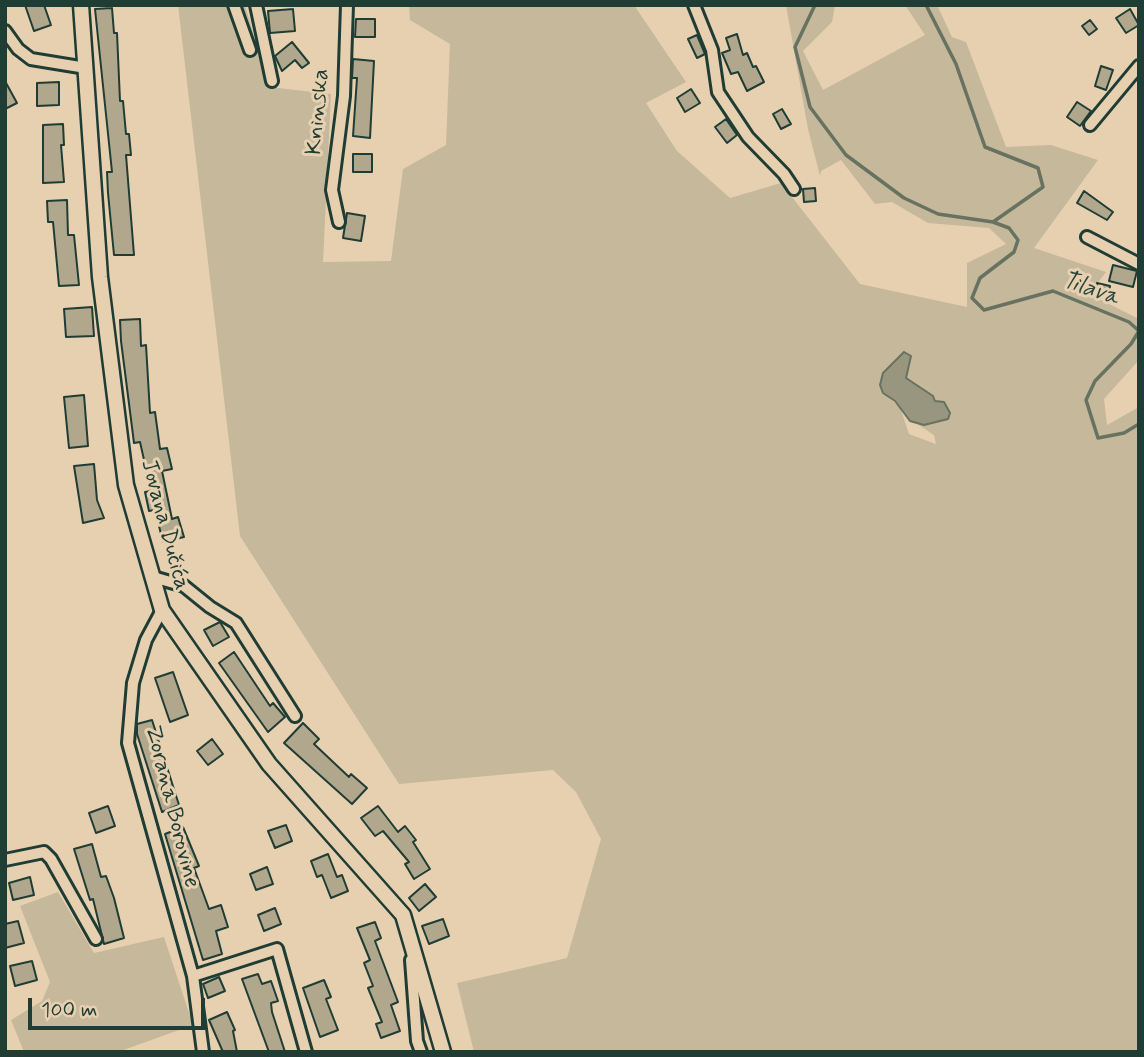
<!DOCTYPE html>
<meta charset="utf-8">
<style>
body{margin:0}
#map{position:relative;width:1144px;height:1057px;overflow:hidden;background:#e7d0b0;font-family:Mynerve,sans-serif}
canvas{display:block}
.frame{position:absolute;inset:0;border:7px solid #1f3d34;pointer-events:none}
.scale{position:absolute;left:28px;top:998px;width:177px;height:32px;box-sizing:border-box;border:4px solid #1f3d34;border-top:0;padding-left:9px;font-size:21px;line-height:24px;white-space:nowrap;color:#1f3d34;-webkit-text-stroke:5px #e7d0b0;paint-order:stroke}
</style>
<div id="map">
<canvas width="1144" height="1057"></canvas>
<div class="frame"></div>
<div class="scale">100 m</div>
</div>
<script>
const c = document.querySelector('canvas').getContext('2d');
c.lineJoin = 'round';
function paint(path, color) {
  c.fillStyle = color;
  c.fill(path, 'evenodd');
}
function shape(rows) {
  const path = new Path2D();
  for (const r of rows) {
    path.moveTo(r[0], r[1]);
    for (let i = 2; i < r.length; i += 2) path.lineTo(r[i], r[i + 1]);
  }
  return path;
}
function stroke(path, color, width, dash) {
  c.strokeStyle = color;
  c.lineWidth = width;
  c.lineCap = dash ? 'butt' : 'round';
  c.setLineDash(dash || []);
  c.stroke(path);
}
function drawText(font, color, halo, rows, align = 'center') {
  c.font = font + ' Mynerve,sans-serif';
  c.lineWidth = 6;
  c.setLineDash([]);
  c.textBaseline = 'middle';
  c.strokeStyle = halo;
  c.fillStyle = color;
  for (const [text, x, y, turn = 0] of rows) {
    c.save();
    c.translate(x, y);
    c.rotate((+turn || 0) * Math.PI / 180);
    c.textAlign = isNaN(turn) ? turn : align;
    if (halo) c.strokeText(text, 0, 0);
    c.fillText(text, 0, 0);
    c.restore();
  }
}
const green = shape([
 [178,5,245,5,269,87,331,94,323,262,391,261,403,169,446,145,450,44,410,20,409,5,634,5,686,82,646,103,677,151,730,198,781,183,860,284,967,307,967,263,1006,244,989,228,928,223,892,202,875,204,841,160,821,171,820,176,808,129,786,5,835,5,832,22,803,51,823,90,925,35,905,5,937,5,952,37,966,42,1006,147,1051,145,1098,160,1034,248,1106,272,1089,294,1139,319,1139,360,1104,399,1107,425,1139,407,1139,1052,474,1052,457,983,567,958,601,839,576,792,553,770,399,784,240,536],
 [903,352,911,358,906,378,913,382,916,388,933,396,948,419,917,424,934,435,936,444,909,434,900,407,889,398,889,366],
 [58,892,94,953,164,937,193,1025,118,1052,24,1052,11,1020,42,1001,50,982,20,906]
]);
const water = shape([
 [904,352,911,356,906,378,933,396,935,401,944,402,950,413,948,419,924,425,910,421,895,401,883,393,880,385,883,373,904,352]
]);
const stream = shape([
 [815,5,795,47,810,107,846,155,904,198,938,214,993,222],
 [926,5,956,64,985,147,1038,168,1043,187,993,222,1009,228,1018,240,1014,252,980,278,972,298,984,310,1053,291,1129,322,1139,331,1131,344,1095,381,1086,400,1098,438,1124,433,1139,424]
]);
const building = shape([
 [25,5,44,5,51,25,34,31,25,5],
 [112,8,114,33,117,33,120,101,123,101,126,134,129,134,131,155,126,155,134,255,114,255,108,193,107,172,112,172,95,9,112,8],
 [293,9,295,31,270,33,268,11,293,9],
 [1130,9,1139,25,1126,33,1116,18,1130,9],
 [356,19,375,19,375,37,355,37,356,19],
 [1090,20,1097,29,1089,35,1082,26,1090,20],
 [737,34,743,55,747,53,753,67,756,66,764,82,747,91,738,72,731,74,722,53,730,50,726,38,737,34],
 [697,35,705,54,697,58,688,39,697,35],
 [292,42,309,63,302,68,295,60,282,71,275,56,292,42],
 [353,59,374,61,370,138,353,136,357,78,352,78,353,59],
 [1101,66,1113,70,1106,90,1095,86,1101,66],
 [5,81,17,103,5,109,5,81],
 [59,82,59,105,37,106,37,83,59,82],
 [691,89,700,103,685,112,677,98,691,89],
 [1077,102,1091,111,1080,126,1067,117,1077,102],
 [782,109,791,124,781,129,773,114,782,109],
 [726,119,737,135,727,143,715,127,726,119],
 [63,124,64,145,61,145,64,182,43,183,43,125,63,124],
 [353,154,372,154,372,172,353,172,353,154],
 [815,188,816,201,804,202,803,189,815,188],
 [1084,191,1113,212,1107,220,1077,203,1084,191],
 [67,200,68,235,74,235,79,285,59,286,53,222,48,222,47,201,67,200],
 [347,213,365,216,361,241,343,238,347,213],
 [1113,265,1137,271,1133,287,1109,281,1113,265],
 [1097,283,1110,286,1108,296,1095,294,1097,283],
 [92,307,94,336,66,337,64,309,92,307],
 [140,319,141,346,146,345,150,413,155,412,160,449,167,448,172,469,162,471,172,519,178,517,184,537,163,542,155,510,149,511,145,492,151,491,140,442,134,443,121,341,120,320,140,319],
 [84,395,88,446,69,448,64,397,84,395],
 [94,464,97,500,104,518,83,523,74,466,94,464],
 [220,622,229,637,213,646,204,630,220,622],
 [234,652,270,706,273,703,285,717,268,732,219,663,234,652],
 [173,672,188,715,170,722,155,678,173,672],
 [152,720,179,805,162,812,137,734,137,724,152,720],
 [303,723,319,739,314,744,349,777,351,774,367,788,352,804,284,743,303,723],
 [212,739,223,754,208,765,197,751,212,739],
 [108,806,115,826,96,833,89,813,108,806],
 [378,806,398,832,405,826,416,840,413,842,430,869,414,879,405,864,409,862,383,831,375,836,361,818,378,806],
 [286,825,292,841,275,848,268,831,286,825],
 [183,827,199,866,194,868,209,909,221,905,228,927,216,931,222,954,203,960,165,834,183,827],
 [92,844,101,877,106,876,114,898,124,938,104,944,93,899,90,900,74,849,92,844],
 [328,854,337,877,342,875,348,891,331,898,322,875,317,877,311,861,328,854],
 [267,867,273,884,256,890,250,874,267,867],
 [30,877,34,895,13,900,9,883,30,877],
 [425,884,436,897,419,911,409,898,425,884],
 [275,908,281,924,264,931,258,915,275,908],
 [443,919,449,936,429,944,422,926,443,919],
 [18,921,24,943,5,948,5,924,18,921],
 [375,922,381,938,375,941,398,1002,391,1005,400,1031,381,1038,376,1024,382,1022,368,988,373,986,364,963,370,960,357,928,375,922],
 [32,961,37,980,15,986,10,966,32,961],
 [258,974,262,984,271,981,278,1001,271,1003,272,1012,285,1052,269,1052,242,979,258,974],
 [219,977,225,991,208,998,203,984,219,977],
 [324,980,331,997,326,999,338,1030,320,1037,303,988,324,980],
 [227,1012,235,1030,233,1031,237,1052,223,1052,209,1020,227,1012]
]);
const street = shape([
 [234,5,250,50],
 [256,5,272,81],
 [694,5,712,50,718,92,748,137,784,174,794,189],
 [5,31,18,49,31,59,86,68],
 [1090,125,1139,66],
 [339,222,332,190,344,96,347,5],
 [1087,237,1139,264],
 [153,577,184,586,210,607,236,623,295,716],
 [162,610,146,640,133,683,128,743,193,976,203,1052],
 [5,860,44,852,51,859,96,939],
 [411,960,417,1041,421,1052],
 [193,976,277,949,306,1052]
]);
const secondary = shape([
 [81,5,100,277,126,485,162,610,269,764,403,915,443,1052]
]);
const streetNames = [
 ["Kninska",319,112,-85],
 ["Jovana Dučića",164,525,75],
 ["Zorana Borovine",171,807,76]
];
const waterNames = [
 ["Tilava",1090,290,19]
];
paint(green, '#c6b89b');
paint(water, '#98967f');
stroke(water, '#687261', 2);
stroke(stream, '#687261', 3.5);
paint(building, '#b0a78d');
stroke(building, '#1f3d34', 2);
stroke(street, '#1f3d34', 16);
stroke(secondary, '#1f3d34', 19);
stroke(street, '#e7d0b0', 10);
stroke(secondary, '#e7d0b0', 14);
drawText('23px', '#1f3d34', '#e7d0b0', streetNames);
drawText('italic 24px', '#2b463c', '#e7d0b0', waterNames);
</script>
